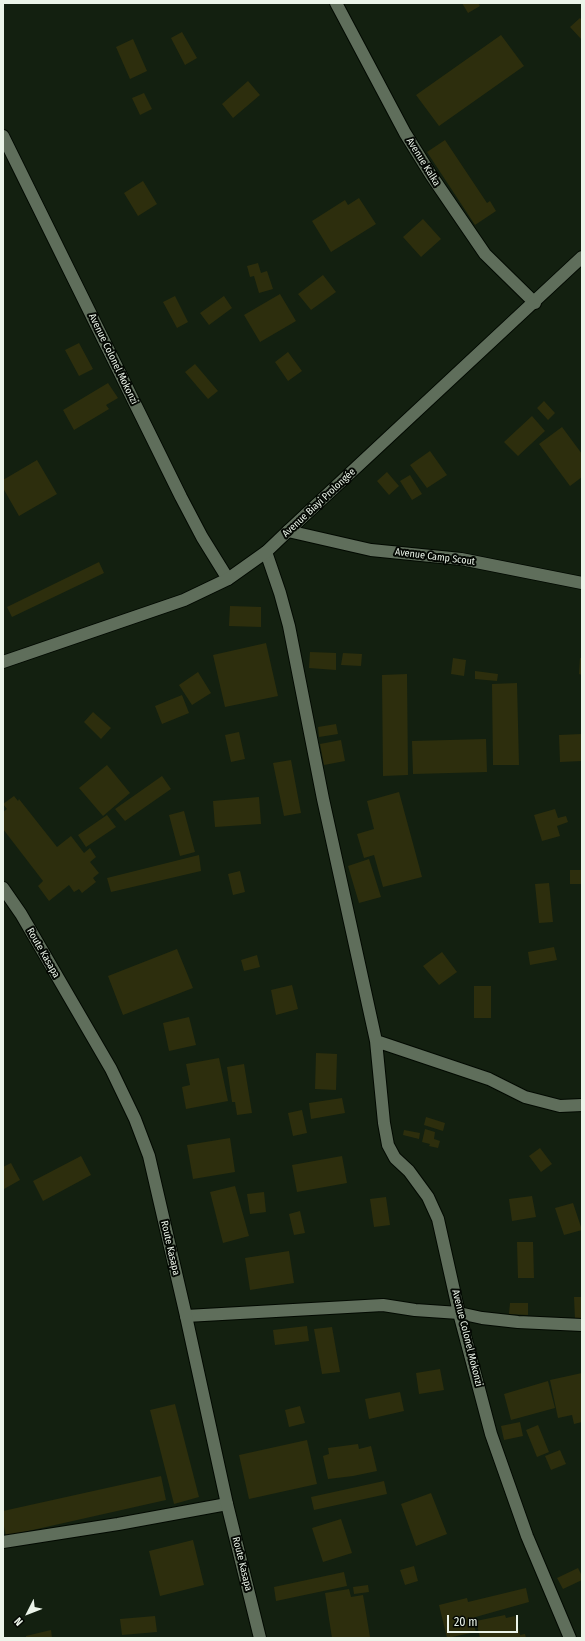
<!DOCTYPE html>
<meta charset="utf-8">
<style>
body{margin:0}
#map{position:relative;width:585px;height:1641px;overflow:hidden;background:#132010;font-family:"Fira Sans Condensed",sans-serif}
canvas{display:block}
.frame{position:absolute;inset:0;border:4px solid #ebf4e9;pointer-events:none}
.north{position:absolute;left:8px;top:1593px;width:40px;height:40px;-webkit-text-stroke:3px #040803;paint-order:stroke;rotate:228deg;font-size:11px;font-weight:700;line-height:16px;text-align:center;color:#ebf4e9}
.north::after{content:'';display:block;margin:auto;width:14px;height:18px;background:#ebf4e9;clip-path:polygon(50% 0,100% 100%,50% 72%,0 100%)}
.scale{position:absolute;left:447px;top:1615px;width:71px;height:18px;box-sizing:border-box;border:2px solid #ebf4e9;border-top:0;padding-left:5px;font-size:12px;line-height:14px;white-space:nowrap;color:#ebf4e9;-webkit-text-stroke:3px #040803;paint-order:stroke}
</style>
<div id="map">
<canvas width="585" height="1641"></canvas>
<div class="frame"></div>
<div class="north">N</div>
<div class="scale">20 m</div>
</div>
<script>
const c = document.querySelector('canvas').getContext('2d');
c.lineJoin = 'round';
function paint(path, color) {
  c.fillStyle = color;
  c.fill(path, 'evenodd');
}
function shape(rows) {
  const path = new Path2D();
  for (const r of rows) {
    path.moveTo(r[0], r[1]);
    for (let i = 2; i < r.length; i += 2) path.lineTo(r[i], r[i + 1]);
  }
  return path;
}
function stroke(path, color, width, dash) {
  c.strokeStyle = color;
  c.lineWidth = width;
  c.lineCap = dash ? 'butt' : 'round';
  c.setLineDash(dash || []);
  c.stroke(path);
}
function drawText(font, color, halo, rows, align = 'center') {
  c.font = font + ' "Fira Sans Condensed",sans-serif';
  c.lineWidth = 4;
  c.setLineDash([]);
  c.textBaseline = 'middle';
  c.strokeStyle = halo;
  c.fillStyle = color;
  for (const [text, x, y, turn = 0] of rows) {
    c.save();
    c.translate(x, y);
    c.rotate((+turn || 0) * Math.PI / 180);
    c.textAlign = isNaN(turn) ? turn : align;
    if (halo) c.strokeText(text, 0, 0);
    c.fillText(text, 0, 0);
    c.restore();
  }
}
const building = shape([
 [462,3,478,3,480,6,468,13],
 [580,18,582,20,582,40,570,27],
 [182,32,197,58,185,65,171,38],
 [501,35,524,66,439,126,416,95],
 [133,39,147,71,130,79,116,47],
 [248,81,260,95,233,118,222,104],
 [144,93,152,109,140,115,132,98],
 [445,140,487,203,490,201,496,211,475,225,427,152],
 [143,181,157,204,138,216,124,193],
 [359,198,376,224,331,252,312,221,345,200,348,205],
 [423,219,441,239,421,257,403,237],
 [258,263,261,273,267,271,273,289,259,293,254,276,250,277,247,266],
 [323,275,336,292,311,310,298,294],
 [280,294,296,321,260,342,244,315],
 [175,296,188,322,177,328,163,302],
 [224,296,232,308,209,325,200,313],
 [79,343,93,369,79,376,65,350],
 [288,352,302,371,288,381,275,362],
 [195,364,218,391,208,399,185,372],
 [108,383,118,398,106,405,109,409,74,430,63,410],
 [544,401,555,413,548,420,537,408],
 [532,416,545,431,518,456,504,442],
 [562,427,582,454,582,477,570,486,539,444],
 [430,451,447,475,427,488,410,465],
 [37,460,57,494,19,516,3,488,3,480],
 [387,472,399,486,389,495,377,481],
 [410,475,422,494,412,500,400,481],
 [99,562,104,573,12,617,7,607],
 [230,606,261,607,261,627,229,626],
 [266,643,278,696,225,707,213,655],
 [310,652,336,653,336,670,309,668],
 [343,653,362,654,361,666,341,665],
 [453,658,466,660,464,676,451,674],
 [580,658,582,658,582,675,579,674],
 [475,671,498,674,497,681,475,679],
 [198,672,211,693,192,705,179,685],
 [407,674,408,775,383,776,382,675],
 [517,683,519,765,493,765,492,684],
 [182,695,189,713,162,724,155,706],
 [93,712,111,728,101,739,84,722],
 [336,724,338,734,319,737,318,727],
 [239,732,245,759,231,762,225,735],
 [582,734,582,761,560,762,559,735],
 [486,739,487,772,413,774,412,741],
 [341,740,345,761,324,765,320,744],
 [291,760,301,813,284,816,273,763],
 [107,765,130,793,103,816,79,788],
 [162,776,171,789,125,821,115,809],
 [399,792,422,877,383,887,374,855,364,858,357,834,374,829,367,801],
 [14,796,18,801,19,799,57,847,71,836,84,853,90,848,96,857,90,862,99,873,93,878,96,882,82,893,79,889,74,892,69,885,49,901,38,886,43,881,3,829,3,812,7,809,3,804],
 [259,797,261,824,215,827,213,801],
 [555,809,558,818,566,816,568,822,557,826,560,836,542,841,534,815],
 [184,811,195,852,180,856,169,815],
 [107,815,116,827,86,847,78,835],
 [199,855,201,871,111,892,107,878],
 [369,859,381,897,359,903,348,866],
 [570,870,582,870,582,884,570,884],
 [240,871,245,892,233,895,228,874],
 [549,883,553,922,539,923,535,884],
 [554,947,557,960,530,965,528,952],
 [177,949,193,988,123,1015,108,976],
 [442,952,457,972,439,985,423,966],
 [257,955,260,967,244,971,241,960],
 [292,985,298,1009,276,1015,271,990],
 [474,986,491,986,491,1018,474,1018],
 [189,1017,196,1045,169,1051,163,1023],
 [316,1053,337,1054,336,1090,315,1089],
 [219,1058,228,1101,186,1109,182,1087,190,1085,186,1064],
 [244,1064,252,1113,237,1115,235,1102,232,1102,227,1067],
 [342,1098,345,1113,311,1119,309,1103],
 [302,1110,307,1133,293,1136,288,1113],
 [426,1117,445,1123,443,1131,424,1125],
 [425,1129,435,1132,434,1139,440,1141,438,1148,429,1146,430,1144,422,1142],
 [404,1130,420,1133,419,1139,403,1135],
 [230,1138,235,1172,193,1179,187,1145],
 [540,1148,552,1164,541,1172,529,1156],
 [81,1156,91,1175,43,1201,33,1181],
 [342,1156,347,1183,297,1192,292,1165],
 [11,1163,20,1180,4,1189,3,1167],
 [235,1186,249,1236,223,1243,210,1192],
 [264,1192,266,1212,250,1214,247,1194],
 [532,1196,536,1217,512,1221,509,1199],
 [386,1197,390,1225,374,1227,370,1199],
 [573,1203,582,1230,564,1235,555,1208],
 [300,1211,305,1233,294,1235,289,1214],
 [517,1242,533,1242,534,1278,518,1278],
 [289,1251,294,1283,250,1290,245,1258],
 [574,1297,582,1297,582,1319,575,1319],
 [510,1303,528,1303,528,1315,509,1314],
 [307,1326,309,1341,275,1345,273,1330],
 [332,1327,340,1372,322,1374,314,1329],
 [440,1369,444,1390,419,1394,416,1373],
 [582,1373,582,1422,574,1424,572,1415,558,1418,550,1380],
 [548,1381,555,1408,511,1420,504,1394],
 [400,1392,404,1411,369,1419,365,1399],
 [175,1404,199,1497,174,1504,150,1410],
 [300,1406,305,1423,289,1427,285,1410],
 [520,1422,523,1436,504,1440,501,1426],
 [538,1425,549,1452,537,1457,526,1430],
 [307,1440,317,1484,249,1499,239,1455],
 [358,1444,359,1449,371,1446,377,1471,353,1476,328,1479,323,1456,329,1454,328,1448],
 [560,1450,566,1464,551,1470,545,1456],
 [161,1476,166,1500,6,1536,3,1522,3,1511],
 [384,1481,387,1494,314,1510,311,1497],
 [431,1493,447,1534,416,1546,401,1504],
 [341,1519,352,1553,323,1562,312,1528],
 [193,1540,204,1585,160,1596,149,1551],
 [414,1566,418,1581,405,1585,400,1570],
 [578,1568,582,1576,582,1580,563,1589,557,1578],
 [344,1572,347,1586,276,1601,274,1587],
 [368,1585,369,1592,354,1594,353,1587],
 [526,1588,529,1602,472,1618,476,1632,447,1638,439,1605,467,1598,468,1602],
 [349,1589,351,1597,363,1595,370,1637,332,1638,325,1593],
 [505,1615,506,1618,515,1616,520,1635,525,1634,526,1638,480,1638,476,1621],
 [155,1616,157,1632,122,1635,120,1619],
 [51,1630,52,1638,26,1638,26,1636]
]);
const street = shape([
 [336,3,405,133,431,175,485,254,535,303],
 [3,136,181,497,202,537,228,579],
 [288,531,371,550,461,559,582,583],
 [266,552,280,593,289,626,323,799,376,1041,384,1123,388,1145,395,1158,409,1171,428,1197,438,1219,459,1313,491,1434,527,1536,570,1638],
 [376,1041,489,1079,525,1097,560,1106,582,1105],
 [186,1316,383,1305,415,1310,459,1313,482,1318,518,1322,582,1325],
 [3,1542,118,1524,227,1504]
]);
const secondary = shape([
 [3,662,184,600,228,579,266,552,288,531,582,257],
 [3,888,21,914,111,1069,135,1119,149,1156,186,1316,227,1504,260,1638]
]);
const streetNames = [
 ["Avenue Kalka",423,162,58],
 ["Avenue Colonel Mokonzi",113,359,64],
 ["Avenue Biayi Prolongée",319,503,-43],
 ["Avenue Camp Scout",435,557,7],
 ["Route Kasapa",43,953,60],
 ["Route Kasapa",170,1248,77],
 ["Avenue Colonel Mokonzi",467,1338,76],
 ["Route Kasapa",242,1564,76]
];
paint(building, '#2d2e0d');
stroke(street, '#020901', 14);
stroke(secondary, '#020901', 14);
stroke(street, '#5f6e5b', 12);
stroke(secondary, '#5f6e5b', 12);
drawText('10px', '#ebf4e9', '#040803', streetNames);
</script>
